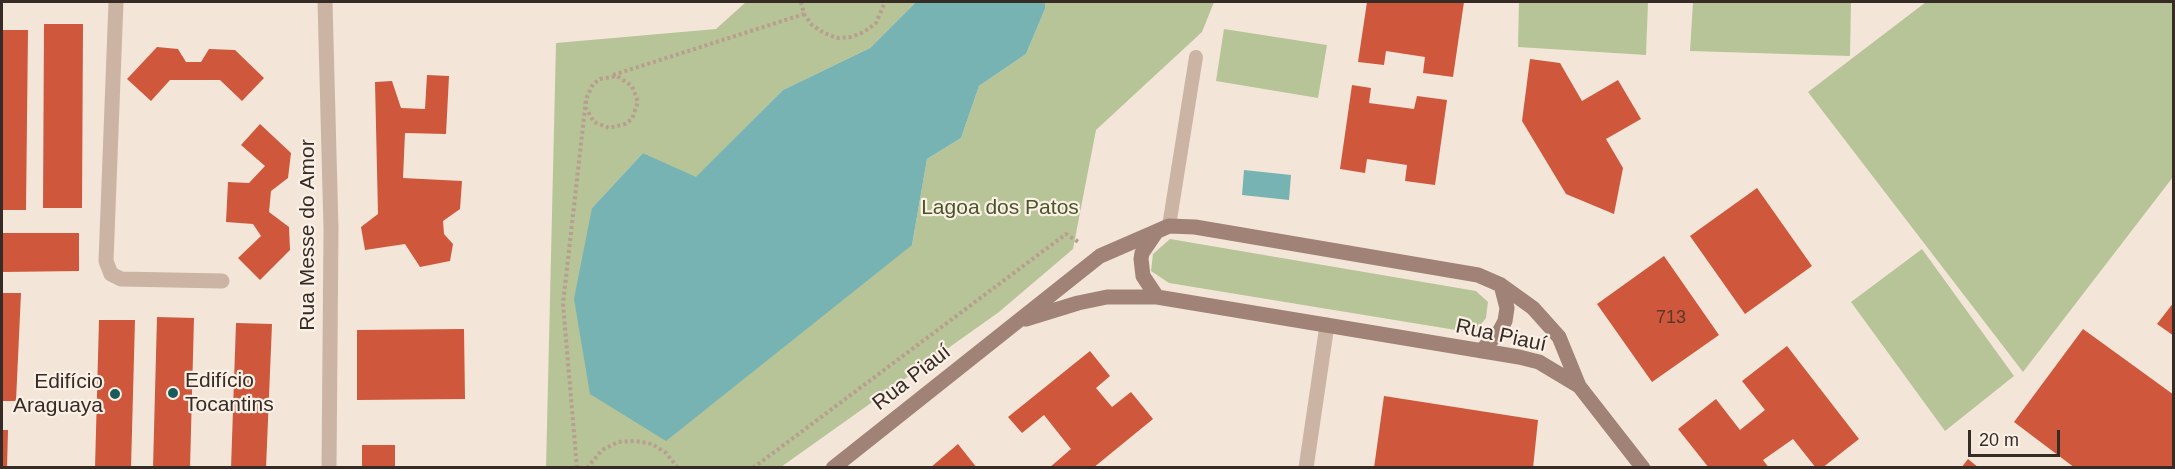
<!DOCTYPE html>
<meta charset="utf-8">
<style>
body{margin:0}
#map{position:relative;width:2175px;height:469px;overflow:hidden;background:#f3e6d9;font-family:Helvetica,sans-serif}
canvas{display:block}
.frame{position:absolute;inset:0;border:3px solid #372b26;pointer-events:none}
.scale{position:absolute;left:1968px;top:430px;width:92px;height:27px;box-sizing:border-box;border:3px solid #372b26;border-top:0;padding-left:8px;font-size:18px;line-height:21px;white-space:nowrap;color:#372b26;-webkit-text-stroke:4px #fbf0e6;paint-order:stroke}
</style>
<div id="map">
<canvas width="2175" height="469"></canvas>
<div class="frame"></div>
<div class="scale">20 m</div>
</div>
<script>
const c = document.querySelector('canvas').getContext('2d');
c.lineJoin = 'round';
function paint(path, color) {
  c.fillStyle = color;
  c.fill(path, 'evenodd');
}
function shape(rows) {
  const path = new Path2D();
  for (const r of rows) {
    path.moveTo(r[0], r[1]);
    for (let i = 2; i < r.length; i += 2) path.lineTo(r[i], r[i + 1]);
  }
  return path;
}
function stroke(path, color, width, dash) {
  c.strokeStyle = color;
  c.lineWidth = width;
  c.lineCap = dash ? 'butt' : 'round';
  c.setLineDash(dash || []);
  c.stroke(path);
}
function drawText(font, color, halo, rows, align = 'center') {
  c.font = font + ' Helvetica,sans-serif';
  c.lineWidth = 4.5;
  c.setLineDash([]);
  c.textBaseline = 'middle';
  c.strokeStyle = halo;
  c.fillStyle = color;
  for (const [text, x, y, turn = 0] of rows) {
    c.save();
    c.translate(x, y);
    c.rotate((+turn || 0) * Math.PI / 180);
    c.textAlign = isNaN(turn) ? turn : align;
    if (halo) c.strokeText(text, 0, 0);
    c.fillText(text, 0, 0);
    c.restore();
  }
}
const green = shape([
 [746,2,916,2,870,48,783,90,696,178,643,153,592,208,912,245,927,159,961,138,979,86,1026,54,1045,9,1045,2,1214,2,1202,32,1096,130,1073,249,999,312,781,467,546,468,556,43,716,29],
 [1519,2,1648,2,1646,55,1518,47],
 [1693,2,1851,2,1850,56,1690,51],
 [1926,2,2173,2,2173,177,2023,372,1808,92],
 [1224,29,1327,45,1318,98,1216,81],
 [1170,239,1476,291,1488,302,1486,318,1474,333,1169,283,1151,271,1153,254],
 [1922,249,2014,376,1945,431,1851,302]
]);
const water = shape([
 [916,2,1045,2,1045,9,1026,54,979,86,961,138,927,159,912,245,666,441,590,394,574,299,592,208,643,153,696,177,783,90,870,48],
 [1244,170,1291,175,1289,200,1242,195]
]);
const building = shape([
 [1367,2,1464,2,1453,77,1423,73,1425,57,1386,51,1384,65,1358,62],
 [44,24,83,24,82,208,43,208],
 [2,30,28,30,26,210,2,210],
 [157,47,178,49,186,62,201,62,209,49,235,50,264,78,242,101,220,80,170,80,151,101,127,79],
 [1530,59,1560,63,1582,101,1618,80,1641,119,1606,139,1623,168,1614,214,1566,194,1522,121],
 [427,75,449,76,446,134,405,133,403,178,462,181,460,209,443,221,444,234,453,244,450,261,420,267,405,244,365,250,361,227,378,214,375,82,392,81,401,108,425,109],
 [1352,85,1371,88,1369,103,1414,109,1417,96,1447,100,1435,185,1405,181,1407,165,1367,159,1365,173,1340,169],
 [260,124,291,153,288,178,271,191,269,212,289,227,290,250,260,280,238,258,261,236,253,224,226,222,228,182,249,183,265,166,241,145],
 [1757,188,1812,266,1745,314,1690,236],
 [2,233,79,233,79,271,2,272],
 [1664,256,1719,335,1652,382,1597,304],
 [2,293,21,293,16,401,2,401],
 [2174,302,2174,336,2157,324],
 [157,317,194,318,190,468,153,468],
 [99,320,135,320,131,468,95,468],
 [236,323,272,324,266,468,231,468],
 [464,329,465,399,357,400,357,330],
 [2083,329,2174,395,2174,468,2075,468,2014,422],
 [1787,346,1859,439,1822,468,1816,468,1793,439,1763,460,1769,468,1709,468,1678,429,1716,399,1740,430,1765,410,1742,381],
 [1090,351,1110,376,1096,388,1112,407,1131,392,1153,419,1093,468,1049,468,1071,449,1044,415,1022,433,1008,417],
 [1384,396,1538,420,1533,468,1374,468],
 [2,430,8,430,7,468,2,468],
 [958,444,977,468,930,468],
 [362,445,395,445,395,468,362,468],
 [1968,459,1979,468,1961,468]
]);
const path = shape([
 [801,2,804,14,812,25,824,33,837,38,851,37,864,32,876,23,885,2],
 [613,75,804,14],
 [577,468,563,304,586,99,593,84,600,79,617,76,632,86,638,102,632,119,625,124,609,128,594,122,586,108,586,99],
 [587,468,602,450,618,442,635,441,652,444,666,453,678,468],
 [753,468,1066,234,1080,243]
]);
const lane = shape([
 [1169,226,1196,57]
]);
const street = shape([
 [116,2,106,261,111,274,121,279,222,281],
 [325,2,331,229,329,468],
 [1306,468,1327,325]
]);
const secondary = shape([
 [1157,231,1142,253,1141,259,1143,276,1157,297],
 [1026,319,1078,303,1107,297,1157,297,1519,357,1539,362,1579,386],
 [1481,351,1499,332,1505,321,1507,308,1501,285],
 [833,468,1100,256,1169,226,1195,227,1478,275,1501,285,1533,308,1559,337,1579,386,1643,468]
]);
const markers = [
 [173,393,6,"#195b5c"],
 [115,394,6,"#195b5c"]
];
const numberNames = [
 ["713",1671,318]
];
const parkNames = [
 ["Lagoa dos Patos",1000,208]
];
const streetNames = [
 ["Rua Messe do Amor",308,235,-90],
 ["Rua Piauí",1501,336,12],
 ["Rua Piauí",912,378,-38]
];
const poiNames = [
 ["Edifício",185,381],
 ["Tocantins",185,405],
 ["Edifício",103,382,"right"],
 ["Araguaya",103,406,"right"]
];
paint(green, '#b7c498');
paint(water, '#76b3b2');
paint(building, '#cf573b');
stroke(path, '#b89e8e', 4, [3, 3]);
stroke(lane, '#ccb4a4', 14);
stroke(street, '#ccb4a4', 15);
stroke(secondary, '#a08376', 15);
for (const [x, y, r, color] of markers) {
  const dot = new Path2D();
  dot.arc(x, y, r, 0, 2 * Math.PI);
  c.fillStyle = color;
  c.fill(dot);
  stroke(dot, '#fbf0e6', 2);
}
drawText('18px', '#5d362b', null, numberNames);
drawText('21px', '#495728', '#fbf0e6', parkNames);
drawText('21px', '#372b26', '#fbf0e6', streetNames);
drawText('21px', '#372b26', '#fbf0e6', poiNames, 'left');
</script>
